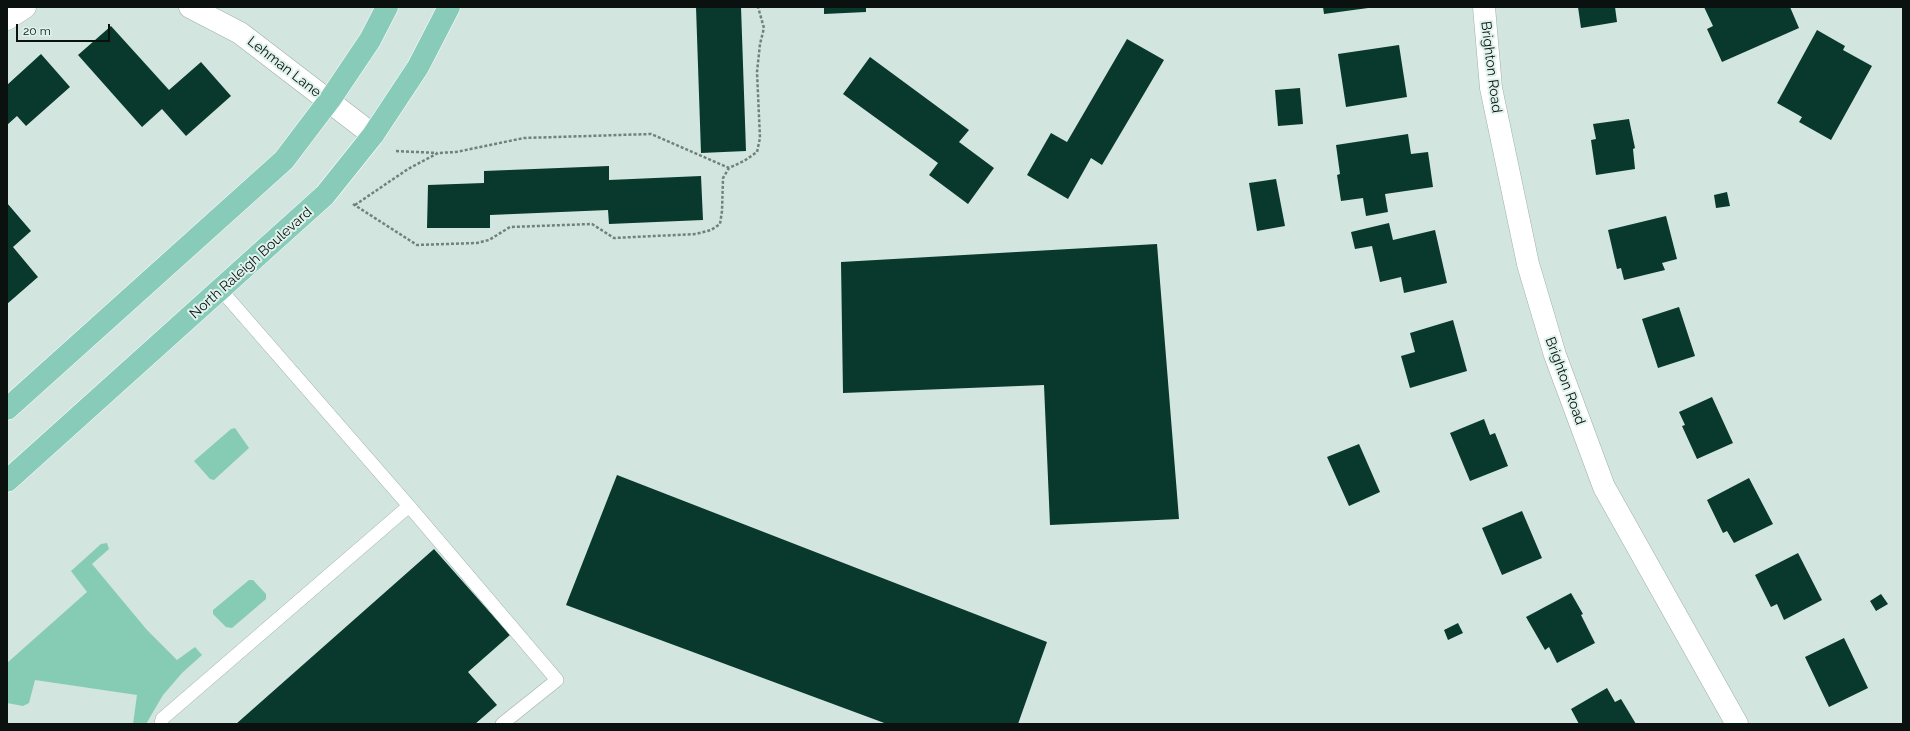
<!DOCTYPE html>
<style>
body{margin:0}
#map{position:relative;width:1910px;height:731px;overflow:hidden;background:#d2e5de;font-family:Raleway,sans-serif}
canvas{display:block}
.frame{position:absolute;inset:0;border:8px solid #0a110e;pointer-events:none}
.scale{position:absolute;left:16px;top:24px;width:94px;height:18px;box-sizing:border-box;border:2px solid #0a110e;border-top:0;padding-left:5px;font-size:12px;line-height:14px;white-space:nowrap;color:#0a110e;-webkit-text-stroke:3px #dff3ec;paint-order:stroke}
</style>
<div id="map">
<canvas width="1910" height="731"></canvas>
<div class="frame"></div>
<div class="scale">20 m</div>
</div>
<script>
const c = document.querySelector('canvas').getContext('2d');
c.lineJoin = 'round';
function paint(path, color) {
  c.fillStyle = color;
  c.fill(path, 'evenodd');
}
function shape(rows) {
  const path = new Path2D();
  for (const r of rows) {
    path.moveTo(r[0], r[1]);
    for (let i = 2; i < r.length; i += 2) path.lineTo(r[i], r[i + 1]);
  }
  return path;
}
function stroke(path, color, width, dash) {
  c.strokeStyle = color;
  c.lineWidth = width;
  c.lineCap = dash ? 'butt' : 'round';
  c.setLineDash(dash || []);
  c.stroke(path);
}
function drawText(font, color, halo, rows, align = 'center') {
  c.font = font + ' Raleway,sans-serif';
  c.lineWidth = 4;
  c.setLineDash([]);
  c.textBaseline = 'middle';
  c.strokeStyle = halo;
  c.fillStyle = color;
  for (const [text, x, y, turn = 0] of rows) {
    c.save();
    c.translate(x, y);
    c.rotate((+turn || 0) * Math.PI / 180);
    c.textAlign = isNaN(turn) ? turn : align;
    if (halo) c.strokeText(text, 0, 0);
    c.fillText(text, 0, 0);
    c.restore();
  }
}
const green = shape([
 [235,428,249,448,214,480,210,479,194,461,231,429],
 [107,543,109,549,92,564,147,630,177,660,195,647,202,655,182,673,163,695,146,724,133,724,137,695,35,680,29,703,23,706,7,703,7,663,87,592,71,571,101,544],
 [249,580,253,580,266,594,266,599,232,628,226,627,213,614,213,610]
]);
const building = shape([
 [696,7,741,7,746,151,701,153],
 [824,7,866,7,866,12,824,14],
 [1323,7,1368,7,1368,8,1324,14],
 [1578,7,1615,7,1617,22,1581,28],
 [1704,7,1790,7,1799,28,1722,62,1707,29,1713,26],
 [111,26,169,90,201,62,231,96,186,136,162,109,142,127,78,55],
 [1817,30,1845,46,1843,50,1872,66,1831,140,1799,122,1802,117,1777,103],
 [1127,39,1164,60,1102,165,1091,158,1068,199,1027,175,1051,133,1067,142],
 [1399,45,1407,97,1346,107,1338,54],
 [41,54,70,87,26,126,17,116,7,125,7,85],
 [870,57,969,130,959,142,994,168,968,204,929,175,938,163,843,94],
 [1300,88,1303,124,1278,126,1275,90],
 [1629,119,1635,148,1633,149,1635,169,1596,175,1591,140,1596,139,1593,124],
 [1408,134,1411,154,1428,152,1433,187,1385,194,1388,212,1366,216,1363,198,1341,201,1337,175,1340,174,1336,145],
 [609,166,609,180,701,176,703,220,609,224,608,210,490,215,490,228,427,228,428,185,484,183,484,171],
 [1276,179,1285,226,1257,231,1249,183],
 [1727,192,1730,206,1716,208,1714,195],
 [7,203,31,231,13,247,38,277,7,304],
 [1666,216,1677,259,1662,263,1665,270,1624,280,1621,268,1617,269,1608,230],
 [1389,223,1393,240,1435,230,1447,283,1404,293,1401,277,1380,282,1372,246,1355,249,1351,232],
 [1157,244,1179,519,1050,525,1044,385,843,393,841,262],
 [1679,307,1695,356,1658,368,1642,319],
 [1453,320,1467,371,1410,388,1401,356,1415,352,1410,333],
 [1712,397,1733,443,1697,459,1682,426,1685,425,1679,412],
 [1484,419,1490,435,1495,433,1508,466,1470,481,1450,433],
 [1359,444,1380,492,1349,506,1327,457],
 [617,475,1047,642,1018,724,887,724,566,605],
 [1749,478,1773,524,1734,543,1727,531,1723,533,1707,500],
 [1522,511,1542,558,1502,575,1482,528],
 [434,549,510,635,468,672,497,705,475,724,236,724],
 [1798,553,1822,600,1784,620,1777,604,1771,607,1755,575],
 [1571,593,1583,614,1581,615,1595,643,1557,663,1549,647,1545,650,1526,617],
 [1881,594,1888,604,1876,611,1870,601],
 [1458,623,1463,633,1448,640,1444,630],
 [1844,638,1868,688,1829,707,1805,657],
 [1607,688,1615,702,1621,699,1636,724,1579,724,1571,709]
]);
const path = shape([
 [396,151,437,153],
 [353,204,417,245,477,243,489,240,510,227,592,224,614,238,696,234,711,230,720,224,722,211,723,178,729,168,744,161,757,152,760,138,757,72,760,44,764,28,758,7],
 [355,205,408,169,438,153,456,152,524,138,651,134,729,168]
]);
const lane = shape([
 [409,506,557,680,502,724],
 [161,724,162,719,409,506,221,290]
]);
const street = shape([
 [190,7,240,33,373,135],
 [1484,7,1491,88,1528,264,1555,355,1604,487,1737,724],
 [7,19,25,7]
]);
const primary = shape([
 [7,409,284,160,331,98,370,40,387,7],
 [7,481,325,195,373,135,418,67,449,7]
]);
const streetNames = [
 ["Lehman Lane",284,67,38],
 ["Brighton Road",1491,67,83],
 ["North Raleigh Boulevard",251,263,-42],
 ["Brighton Road",1565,381,70]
];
paint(green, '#86ccb5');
paint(building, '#08392c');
stroke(lane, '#9cafa8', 14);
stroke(street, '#9cafa8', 23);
stroke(primary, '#fff', 23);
stroke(path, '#73817c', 2.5, [3, 2]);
stroke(lane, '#fff', 13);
stroke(street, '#fff', 22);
stroke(primary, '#88cbb9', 22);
drawText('14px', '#0a110e', '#dff3ec', streetNames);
</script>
